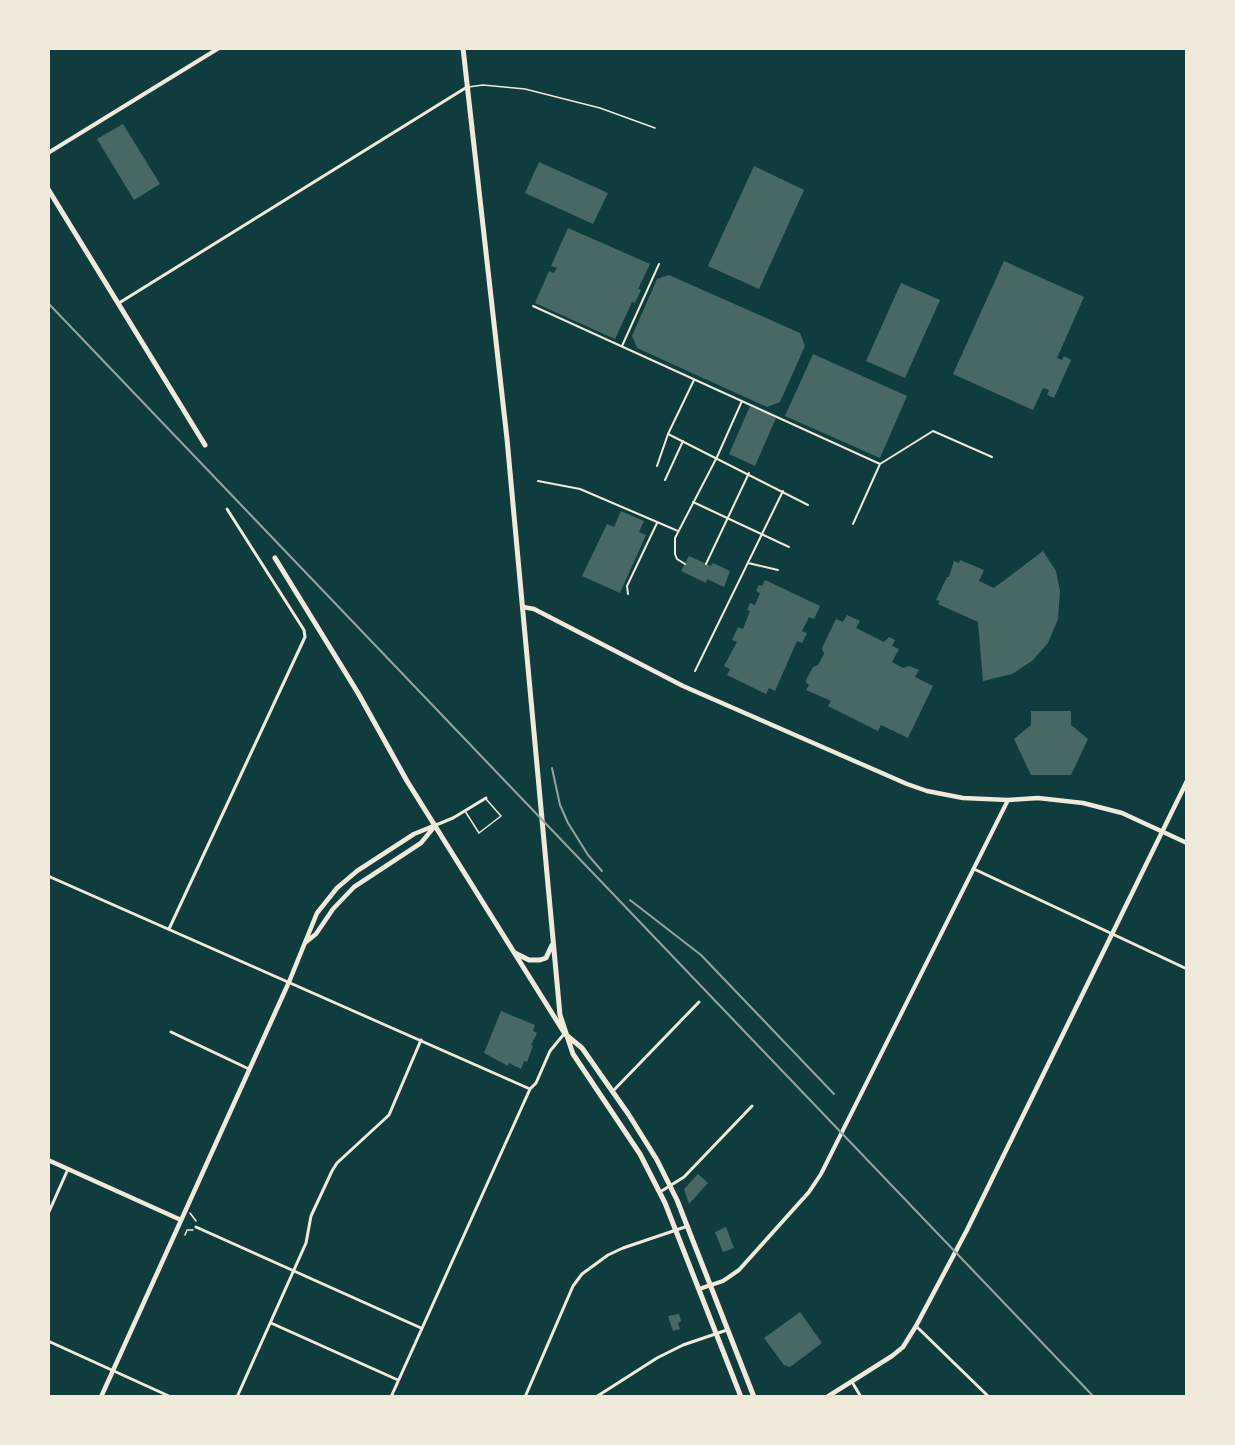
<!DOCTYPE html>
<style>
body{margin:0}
#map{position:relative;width:1235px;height:1445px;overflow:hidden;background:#0f3d3e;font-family:Bitter,serif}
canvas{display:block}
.frame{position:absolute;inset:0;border:50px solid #f1e9da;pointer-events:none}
</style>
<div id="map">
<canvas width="1235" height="1445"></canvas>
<div class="frame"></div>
</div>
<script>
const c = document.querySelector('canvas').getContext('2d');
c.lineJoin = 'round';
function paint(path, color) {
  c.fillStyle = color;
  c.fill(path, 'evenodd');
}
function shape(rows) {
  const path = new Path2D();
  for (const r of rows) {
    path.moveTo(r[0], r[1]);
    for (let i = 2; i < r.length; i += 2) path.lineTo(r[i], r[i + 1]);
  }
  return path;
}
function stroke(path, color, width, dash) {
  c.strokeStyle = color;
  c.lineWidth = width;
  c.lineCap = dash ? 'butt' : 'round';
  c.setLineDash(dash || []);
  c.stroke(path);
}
const building = shape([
 [123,124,160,184,134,200,97,139],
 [539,162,608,193,593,224,525,193],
 [754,166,804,190,759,289,708,266],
 [568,228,650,264,638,289,641,290,635,303,632,302,615,339,535,303,549,271,554,273,557,268,551,266],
 [1004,261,1084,297,1057,358,1062,360,1064,356,1071,360,1054,398,1047,395,1049,390,1043,388,1033,410,953,374],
 [669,275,800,333,805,346,780,402,767,407,637,348,632,336,657,279],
 [901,283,940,300,905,378,866,361],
 [813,354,907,396,880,458,785,416],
 [750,406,776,418,755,466,729,454],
 [621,511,644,521,639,532,646,535,620,593,582,576,607,524,614,527],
 [1043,551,1056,571,1060,591,1058,619,1048,643,1032,661,1012,674,983,681,978,622,938,604,940,601,936,600,947,577,949,577,954,561,959,563,960,560,984,570,979,581,994,588],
 [689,556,711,566,713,563,730,571,724,587,707,579,706,583,681,571],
 [765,580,820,606,814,619,809,617,802,631,807,633,802,643,797,641,775,691,769,688,766,694,727,675,730,669,724,666,737,642,732,640,738,627,743,629,750,611,747,610,750,603,755,605,760,593,756,591,759,585,762,586],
 [847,615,860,621,856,628,884,642,889,637,895,640,892,646,899,649,892,662,903,668,909,666,919,670,915,677,933,686,908,738,881,725,878,731,828,706,831,701,829,700,806,690,809,685,806,683,806,680,813,667,818,665,824,654,822,648,836,619,843,622],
 [1031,711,1071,711,1071,725,1088,739,1071,775,1031,775,1014,739,1031,725],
 [501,1011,535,1025,533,1031,537,1033,531,1045,533,1046,527,1062,524,1061,521,1069,509,1063,508,1066,484,1053],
 [698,1174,708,1183,689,1204,684,1189],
 [726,1227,734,1248,723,1252,715,1232],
 [800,1312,822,1343,790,1367,784,1365,764,1338],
 [679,1314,681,1321,678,1323,680,1329,673,1331,668,1316]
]);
const path = shape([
 [190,1213,196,1221],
 [185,1235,187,1230,193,1230]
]);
const service = shape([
 [468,87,483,85,525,89,600,108,655,128],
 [465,811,479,833,501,816,486,799]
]);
const pedestrian = shape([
 [533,306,880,464],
 [622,346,659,264],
 [694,380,668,434,808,505],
 [657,466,668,434],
 [665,480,683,441],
 [538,481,580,489,678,531],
 [693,502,789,547],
 [853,524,880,464,933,431,992,457],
 [748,563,778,570],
 [685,564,677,559,675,554,675,538,717,457,742,401],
 [706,564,749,473],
 [628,594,627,586,657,523],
 [695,671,783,491]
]);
const minor = shape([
 [119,303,467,87],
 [48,579,48,606],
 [436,825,453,818,486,798],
 [974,869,1187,969],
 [48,876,530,1089],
 [169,929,305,637,304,630,227,509],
 [171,1032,249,1069],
 [613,1091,699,1002],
 [660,1192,684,1177,752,1106],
 [48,1214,68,1169],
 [196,1227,421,1328],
 [271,1323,398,1380],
 [916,1326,989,1397],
 [48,1341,171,1397],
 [852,1382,861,1397],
 [237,1397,306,1243,311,1216,332,1171,337,1163,389,1115,421,1040],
 [391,1397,530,1089,536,1083,550,1051,564,1034],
 [525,1397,573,1286,582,1274,608,1255,623,1248,688,1226],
 [596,1397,657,1358,683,1345,727,1330]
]);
const tertiary = shape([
 [48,153,219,48],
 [699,1289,723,1281,739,1270,809,1192,821,1174,1008,800]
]);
const secondary = shape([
 [523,607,534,609,683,686,907,784,927,791,963,798,1008,800,1038,798,1083,803,1122,813,1187,843],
 [306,942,316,934,333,909,354,887,421,843,434,827],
 [48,1160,181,1220],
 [101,1397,289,982,317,913,337,888,357,871,414,834,436,825],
 [827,1397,892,1356,903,1347,916,1326,967,1230,1187,781]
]);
const primary = shape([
 [463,48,507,439,560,1015,573,1054,640,1154,665,1203,741,1397],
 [48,189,205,445],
 [275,558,358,693,407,781,565,1034,582,1048,629,1115,657,1160,677,1200,754,1397],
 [515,953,529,960,540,960,546,958,552,945]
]);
const rail = shape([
 [48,303,1094,1397],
 [552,768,560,805,568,823,588,855,602,871],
 [630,900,701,955,834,1094]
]);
paint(building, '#486865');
stroke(path, '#f1e9da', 1.5);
stroke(service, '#f1e9da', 1.5);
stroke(pedestrian, '#f1e9da', 2);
stroke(minor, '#f1e9da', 3);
stroke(tertiary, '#f1e9da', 4);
stroke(secondary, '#f1e9da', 4.5);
stroke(primary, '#f1e9da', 5);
stroke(rail, '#97a49c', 2);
</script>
